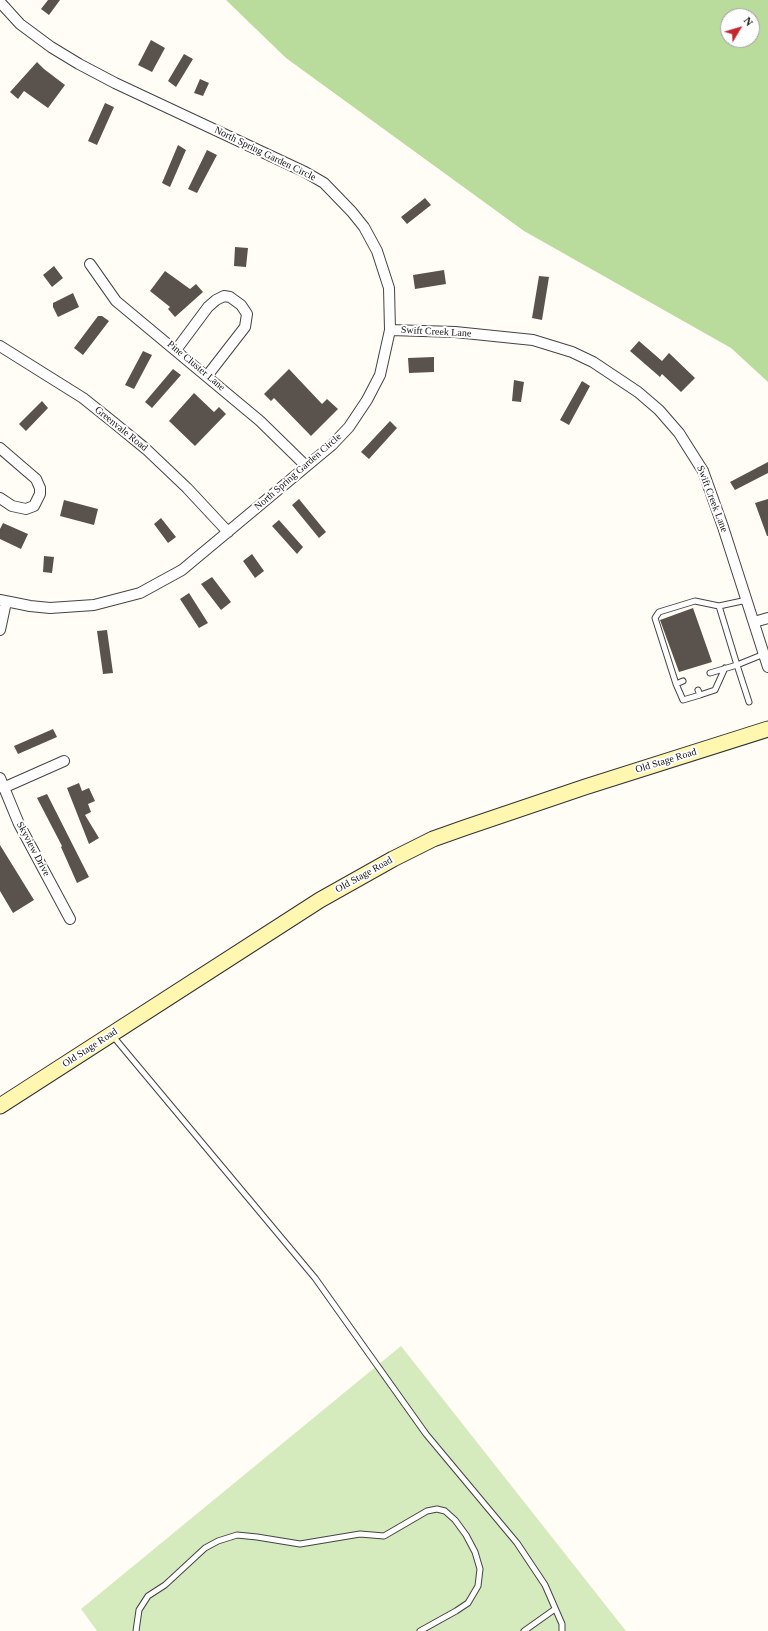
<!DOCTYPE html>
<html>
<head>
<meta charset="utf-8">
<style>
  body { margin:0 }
  #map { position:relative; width:768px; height:1631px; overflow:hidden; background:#fffdf5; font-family:"Times New Roman",serif }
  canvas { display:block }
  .north { position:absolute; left:720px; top:8px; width:40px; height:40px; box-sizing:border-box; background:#fff; border:1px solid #a0a0a0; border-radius:50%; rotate:52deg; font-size:11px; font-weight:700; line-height:16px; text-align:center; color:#111 }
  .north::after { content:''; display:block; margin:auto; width:14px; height:18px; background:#c4262e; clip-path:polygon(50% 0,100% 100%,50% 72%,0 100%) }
</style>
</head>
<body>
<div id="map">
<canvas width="768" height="1631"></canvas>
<div class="north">N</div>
</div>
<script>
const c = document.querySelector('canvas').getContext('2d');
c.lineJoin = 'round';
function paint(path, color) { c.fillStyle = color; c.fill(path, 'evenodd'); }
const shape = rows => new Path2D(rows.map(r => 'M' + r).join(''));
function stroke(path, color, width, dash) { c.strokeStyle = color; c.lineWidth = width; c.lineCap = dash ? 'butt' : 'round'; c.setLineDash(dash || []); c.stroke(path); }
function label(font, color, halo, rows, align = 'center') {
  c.font = font + ' "Times New Roman",serif'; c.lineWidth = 4; c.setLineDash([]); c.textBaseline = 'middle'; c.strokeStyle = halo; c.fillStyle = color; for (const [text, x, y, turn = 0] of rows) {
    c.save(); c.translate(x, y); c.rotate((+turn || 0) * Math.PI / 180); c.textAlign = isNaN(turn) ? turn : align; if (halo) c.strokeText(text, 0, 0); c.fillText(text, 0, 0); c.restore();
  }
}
paint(shape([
  [401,1346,626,1631,97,1631,81,1609]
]), '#d5ebbd');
paint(shape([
  [226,0,768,0,768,382,731,348,524,231,286,58],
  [728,16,752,16,752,40,728,40]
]), '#b9dc9c');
paint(shape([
  [48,0,60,0,49,15,41,9],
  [151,40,165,48,152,72,138,65],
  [184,54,193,59,176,87,168,81],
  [37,62,44,69,65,85,48,108,24,91,18,99,10,92],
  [200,79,209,83,203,96,194,93],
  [105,103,114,107,97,145,88,141],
  [178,145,186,150,170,187,162,183],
  [207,150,217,155,197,193,188,189],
  [425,198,431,205,407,224,401,217],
  [235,247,248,248,246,267,234,266],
  [54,266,63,278,52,287,43,275],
  [444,270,446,284,415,289,413,275],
  [165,271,190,289,196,284,203,292,175,317,168,309,170,307,150,291],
  [539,276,549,277,542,320,532,318],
  [73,293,79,307,58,317,53,307,53,303],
  [98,316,102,316,109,321,83,355,74,348],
  [639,341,662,361,669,353,695,378,681,392,662,374,660,377,630,351],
  [143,351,152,355,134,389,125,385],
  [434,357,434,372,409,373,408,358],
  [173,369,181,375,152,408,145,402],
  [289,369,322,404,327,399,338,409,311,436,274,398,271,401,264,394],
  [514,380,524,382,521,402,512,401],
  [582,381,590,386,569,425,560,420],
  [194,393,214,412,219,407,226,414,195,446,169,421],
  [42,401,48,408,26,431,19,424],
  [390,421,397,428,369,459,361,452],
  [768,462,768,473,735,490,730,482],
  [299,499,326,532,319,538,292,505],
  [768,499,768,536,767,536,755,503],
  [64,500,98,509,94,525,60,516],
  [161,518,176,537,168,543,154,524],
  [279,520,303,547,297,554,272,526],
  [3,523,28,534,21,549,0,539,0,529],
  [252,554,264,571,255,578,243,561],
  [44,556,54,557,52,573,43,572],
  [212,577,231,602,221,610,201,584],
  [189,593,208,623,199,628,180,599],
  [693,608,712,662,679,672,660,620],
  [107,630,113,673,103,674,97,631],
  [53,729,57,737,18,754,14,746],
  [79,783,82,791,89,788,95,801,88,804,91,812,85,815,99,838,89,844,67,788],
  [47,794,89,877,77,883,61,847,62,846,37,798],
  [0,845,34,900,13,913,0,891]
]), '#5a524d');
const service = shape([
  [747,600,719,606,737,665,764,654],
  [710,673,737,665,749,702],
  [676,684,683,681],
  [698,690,700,695,715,690,725,668],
  [700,695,683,700,676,684,655,618,659,612,695,601,719,606],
  [112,1035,315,1278,426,1434,517,1543,545,1585,562,1624,562,1631],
  [136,1631,139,1610,148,1596,165,1585,205,1548,218,1541,237,1535,257,1537,300,1544,360,1534,384,1536,427,1511,437,1509,445,1511,455,1520,466,1535,475,1552,480,1569,478,1586,468,1603,456,1611,420,1631],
  [524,1631,555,1609]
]);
const minor = shape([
  [0,2,20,24,51,47,79,64,115,83,305,172,324,183,352,212,364,227,377,251,389,288,390,330,380,375,367,400,349,427,332,445,182,570,140,593,94,605,50,608,30,606,0,600],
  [90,264,116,301,260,421,306,466],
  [390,330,455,332,533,340,572,352,593,362,638,392,659,410,679,433,703,471,723,527,768,667],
  [0,346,83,398,113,422,146,449,187,488,228,532],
  [176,350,208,307,216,300,224,296,230,297,241,305,247,314,245,327,207,376],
  [0,448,36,479,40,488,40,494,34,506,26,509,12,506,0,498],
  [754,622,768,618],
  [0,630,6,602],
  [0,778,19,824,70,919],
  [3,788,64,761]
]);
const secondary = shape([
  [0,1106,320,900,393,859,433,839,464,828,585,787,768,729]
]);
stroke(service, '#444', 7);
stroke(minor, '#444', 12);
stroke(secondary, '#333', 17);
stroke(service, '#fff', 5);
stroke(minor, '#fff', 10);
stroke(secondary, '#fff6b0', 15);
label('10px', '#111', '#fff', [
  ["North Spring Garden Circle",265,154,26],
  ["Swift Creek Lane",436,332,3],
  ["Pine Cluster Lane",196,366,40],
  ["Greenvale Road",121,429,39],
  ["North Spring Garden Circle",298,472,-41],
  ["Swift Creek Lane",712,499,69],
  ["Old Stage Road",666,761,-17],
  ["Skyview Drive",33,849,62],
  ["Old Stage Road",364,875,-29],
  ["Old Stage Road",90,1048,-33]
]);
</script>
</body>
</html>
